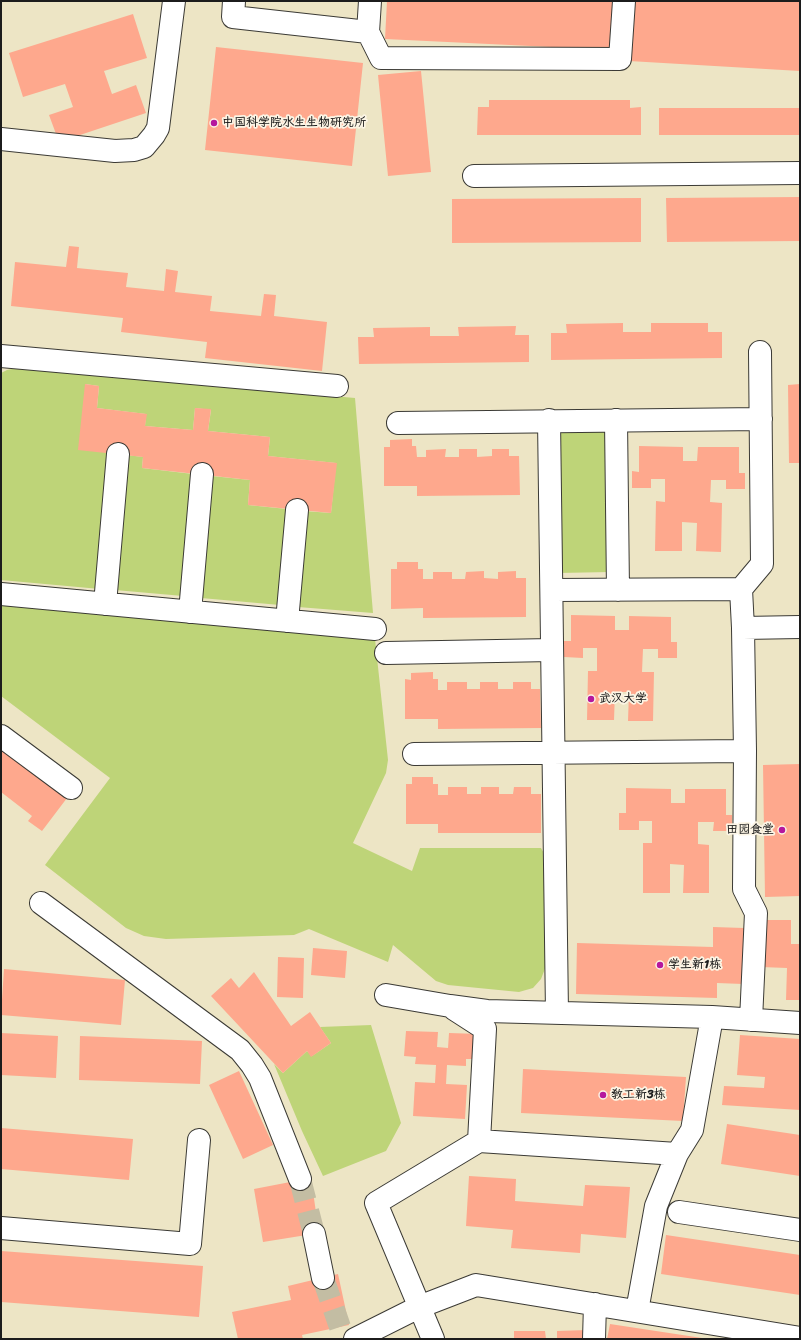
<!DOCTYPE html>
<html>
<head>
<meta charset="utf-8">
<style>
  body { margin:0 }
  #map { position:relative; width:801px; height:1340px; overflow:hidden; background:#ede5c5; font-family:Sriracha,sans-serif }
  canvas { display:block }
  .frame { position:absolute; inset:0; border:2px solid #1c1c1c; pointer-events:none }
</style>
</head>
<body>
<div id="map">
<canvas width="801" height="1340"></canvas>
<div class="frame"></div>
</div>
<script>
const c = document.querySelector('canvas').getContext('2d');
c.lineJoin = 'round';
function paint(path, color) { c.fillStyle = color; c.fill(path, 'evenodd'); }
const shape = rows => new Path2D(rows.map(r => 'M' + r).join(''));
function stroke(path, color, width, dash) { c.strokeStyle = color; c.lineWidth = width; c.lineCap = dash ? 'butt' : 'round'; c.setLineDash(dash || []); c.stroke(path); }
function label(font, color, halo, rows, align = 'center') {
  c.font = font + ' Sriracha,"LXGW WenKai TC",sans-serif'; c.lineWidth = 3.5; c.setLineDash([]); c.textBaseline = 'middle'; c.strokeStyle = halo; c.fillStyle = color; for (const [text, x, y, turn = 0] of rows) {
    c.save(); c.translate(x, y); c.rotate((+turn || 0) * Math.PI / 180); c.textAlign = isNaN(turn) ? turn : align; if (halo) c.strokeText(text, 0, 0); c.fillText(text, 0, 0); c.restore();
  }
}
paint(shape([
  [16,368,355,398,373,613,298,607,304,511,331,513,336,463,268,456,270,437,208,431,211,410,195,408,193,430,145,426,146,414,97,408,99,386,85,384,112,453,100,589,1,580,1,373,7,370],
  [556,429,609,429,610,572,558,573],
  [127,455,143,457,142,468,193,474,183,596,115,590],
  [212,476,250,480,248,505,287,509,280,605,201,598],
  [1,605,375,639,388,760,386,773,353,843,412,871,420,848,541,848,547,859,546,966,541,979,533,988,519,992,448,985,436,981,393,945,388,962,309,929,294,935,166,939,144,936,126,928,45,865,110,778,1,696],
  [371,1025,401,1123,386,1151,323,1176,302,1131,274,1064,283,1073,307,1051,312,1056,331,1043,320,1027]
]), '#bed478');
paint(shape([
  [387,1,616,1,614,50,385,39],
  [633,1,800,1,800,71,629,61],
  [133,14,147,58,104,71,112,94,136,85,146,113,59,142,49,115,73,107,65,84,23,97,9,53],
  [216,47,363,63,352,166,205,150],
  [421,71,431,172,388,176,378,75],
  [489,100,630,100,630,108,641,107,641,135,477,135,478,107,489,107],
  [659,108,800,108,800,135,659,135],
  [800,197,800,241,667,242,666,198],
  [641,198,641,242,452,243,452,199],
  [69,246,79,247,77,268,128,273,126,287,164,291,166,269,178,271,175,292,212,296,210,311,261,316,264,294,276,295,274,316,327,322,322,371,205,358,207,342,121,332,123,318,11,306,15,262,66,267],
  [623,323,623,332,651,332,651,323,708,323,708,332,722,332,722,358,551,360,551,333,567,333,566,324],
  [516,326,515,335,529,335,529,362,359,364,358,337,374,337,373,328,430,327,430,336,459,336,458,327],
  [85,384,99,386,97,408,147,414,145,426,193,430,195,408,211,409,208,431,270,437,268,456,337,463,331,513,248,505,250,480,142,468,143,457,78,450],
  [800,384,800,463,789,463,788,385],
  [412,439,412,446,416,446,417,457,426,457,426,450,446,449,445,457,459,457,459,449,477,449,477,457,492,456,492,449,509,449,509,456,519,456,520,495,417,496,417,486,384,486,384,447,390,447,390,440],
  [639,446,683,447,683,461,697,461,698,447,739,447,739,473,745,473,745,489,726,489,726,480,711,480,710,502,722,503,721,552,696,551,697,523,682,522,682,551,655,551,656,501,665,502,665,479,651,479,651,488,632,488,632,471,639,472],
  [397,562,418,562,418,569,423,569,423,579,433,579,433,572,452,572,452,579,465,579,466,572,484,571,484,578,498,579,498,572,516,571,516,578,526,578,526,617,423,618,423,608,391,609,391,569,397,569],
  [571,615,615,616,615,630,629,630,629,616,671,617,671,642,677,642,677,658,658,658,658,649,643,649,642,672,654,672,653,721,628,721,629,692,615,692,614,720,587,720,588,671,597,671,597,648,583,648,583,658,564,657,564,641,571,641],
  [433,672,433,679,438,679,438,690,447,690,447,682,467,682,467,689,480,689,480,682,498,682,498,689,513,689,513,682,531,682,531,689,540,689,541,728,438,729,438,719,405,719,405,679,411,680,411,673],
  [1,747,67,798,42,831,28,821,32,816,1,792],
  [800,764,800,896,765,897,763,765],
  [412,777,433,777,433,784,438,784,438,795,448,795,448,787,467,787,467,794,481,794,481,787,499,787,499,794,513,794,514,787,531,787,531,794,541,794,541,833,438,833,438,824,406,824,406,784,412,784],
  [626,788,671,789,671,803,685,803,685,789,726,789,726,815,732,815,732,831,713,831,714,822,698,822,698,844,709,845,709,893,683,893,684,865,670,864,670,893,643,893,643,843,652,843,652,821,639,821,639,830,619,830,619,813,626,813],
  [762,920,791,920,791,944,800,944,800,1000,786,1000,787,968,761,967],
  [713,927,744,928,743,984,717,983,717,998,576,994,577,943,713,947],
  [313,948,347,951,345,978,311,975],
  [278,957,304,958,303,998,277,997],
  [4,969,125,980,121,1025,1,1015],
  [254,972,291,1026,310,1012,331,1043,311,1057,307,1051,283,1073,211,996,231,978,239,988],
  [406,1031,438,1032,437,1047,448,1048,449,1033,479,1034,478,1059,466,1059,466,1066,447,1065,446,1084,467,1085,465,1119,413,1116,415,1082,435,1083,436,1065,415,1064,416,1057,404,1056],
  [1,1033,58,1036,56,1078,1,1075],
  [740,1035,800,1039,800,1110,722,1105,724,1086,764,1088,765,1077,737,1075],
  [80,1036,202,1041,200,1084,79,1080],
  [523,1069,686,1077,683,1121,521,1113],
  [239,1071,273,1145,243,1159,209,1085],
  [727,1124,800,1135,800,1176,721,1164],
  [1,1128,133,1139,129,1180,1,1169],
  [469,1176,516,1179,515,1201,583,1206,585,1185,630,1187,626,1238,581,1234,580,1253,511,1248,513,1230,466,1226],
  [311,1178,319,1233,263,1242,254,1189],
  [666,1235,800,1255,800,1295,661,1274],
  [1,1251,203,1266,199,1317,1,1302],
  [338,1274,349,1325,302,1335,303,1339,238,1339,232,1312,291,1300,288,1286],
  [610,1324,702,1338,702,1339,607,1339],
  [587,1330,587,1339,557,1339,557,1331],
  [514,1331,545,1331,546,1339,514,1339]
]), '#fea88d');
stroke(shape([
  [300,1179,314,1234],
  [323,1278,340,1327]
]), '#c3bda3', 22, [22, 11]);
const minor = shape([
  [234,1,233,17,368,32],
  [370,1,368,32,381,58,620,59,624,1],
  [1,139,115,151,134,150,144,147,154,135,158,128,174,1],
  [474,176,800,173],
  [760,352,762,564,741,589,743,628,800,627],
  [1,356,337,386],
  [549,420,557,1013],
  [616,420,618,590],
  [398,423,761,419],
  [552,590,741,589],
  [1,594,375,629],
  [105,604,118,454],
  [190,612,202,474],
  [287,621,297,510],
  [743,628,745,751,744,889,756,913,751,1020],
  [386,653,552,650],
  [1,736,71,788],
  [414,754,745,751],
  [41,903,240,1050,252,1065,260,1078,300,1179],
  [386,995,450,1006,487,1011,712,1017,800,1023],
  [454,1009,485,1029,479,1141,677,1154],
  [679,1212,800,1230],
  [1,1228,190,1244,199,1140],
  [314,1234,323,1278],
  [637,1311,656,1206,677,1154,692,1130,712,1017],
  [355,1339,419,1307,476,1285,800,1338],
  [433,1339,376,1203,479,1141],
  [594,1339,595,1304]
]);
stroke(minor, '#3b3a35', 24);
stroke(minor, '#fff', 22);
for (const [x, y, r, color] of [
  [214,123,4,"#b5179e"],
  [591,699,4,"#b5179e"],
  [782,830,4,"#b5179e"],
  [660,965,4,"#b5179e"],
  [603,1095,4,"#b5179e"]
]) { const dot = new Path2D(); dot.arc(x, y, r, 0, 2 * Math.PI); c.fillStyle = color; c.fill(dot); stroke(dot, '#fcf5e5', 1.5); }
label('bold 12px', '#1c1c1c', '#fcf5e5', [
  ["中国科学院水生生物研究所",222,123],
  ["武汉大学",599,699],
  ["田园食堂",774,830,"right"],
  ["学生新1栋",668,965],
  ["教工新3栋",611,1095]
], 'left');
</script>
</body>
</html>
